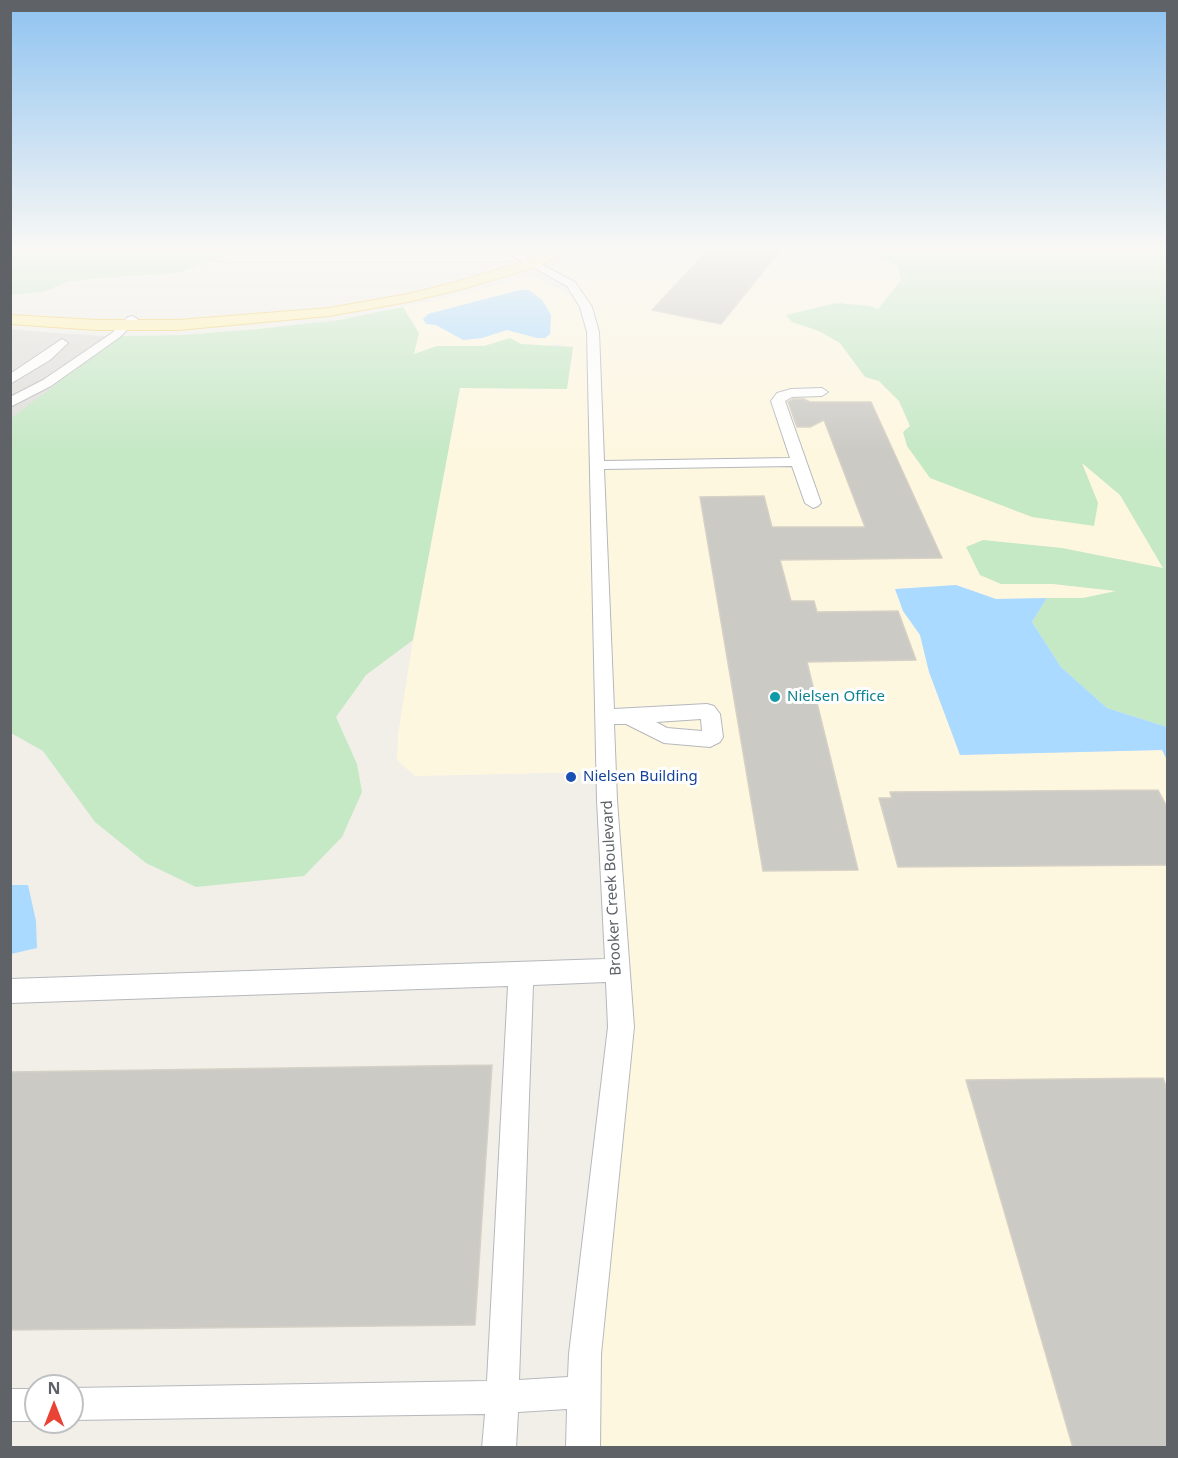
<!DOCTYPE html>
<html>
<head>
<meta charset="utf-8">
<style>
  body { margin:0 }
  #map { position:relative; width:1178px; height:1458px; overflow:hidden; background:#f1efe8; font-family:"Noto Sans",sans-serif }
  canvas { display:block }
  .frame { position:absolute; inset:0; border:12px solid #5f6368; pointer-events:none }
  .north { position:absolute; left:24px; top:1374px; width:60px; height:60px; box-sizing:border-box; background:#fff; border:2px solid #bfc1c3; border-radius:50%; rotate:0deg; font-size:16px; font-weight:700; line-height:24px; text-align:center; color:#5f6368 }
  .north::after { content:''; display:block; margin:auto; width:21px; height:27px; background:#ea4335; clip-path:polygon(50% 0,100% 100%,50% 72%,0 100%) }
</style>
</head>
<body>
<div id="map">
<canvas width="1178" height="1458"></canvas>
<div class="frame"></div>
<div class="north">N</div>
</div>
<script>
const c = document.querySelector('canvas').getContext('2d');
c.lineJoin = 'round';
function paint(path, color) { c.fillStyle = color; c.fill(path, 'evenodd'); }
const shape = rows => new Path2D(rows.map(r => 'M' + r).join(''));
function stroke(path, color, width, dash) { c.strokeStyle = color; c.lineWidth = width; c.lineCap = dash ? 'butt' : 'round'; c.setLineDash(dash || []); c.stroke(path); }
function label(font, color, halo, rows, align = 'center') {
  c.font = font + ' "Noto Sans",sans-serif'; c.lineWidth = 6; c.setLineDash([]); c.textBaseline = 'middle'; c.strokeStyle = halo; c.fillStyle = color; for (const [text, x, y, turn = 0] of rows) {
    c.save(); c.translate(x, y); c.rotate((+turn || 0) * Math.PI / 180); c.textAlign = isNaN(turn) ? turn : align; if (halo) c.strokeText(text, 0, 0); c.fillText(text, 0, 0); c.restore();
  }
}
paint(shape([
  [595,248,855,248,882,258,898,267,901,280,877,309,870,306,836,303,786,315,792,322,819,331,840,343,865,377,879,381,899,401,910,426,1098,503,1081,462,1120,495,1164,569,1120,559,1001,584,1053,584,1119,591,1083,598,996,599,956,585,903,611,920,635,929,672,960,755,1162,750,1167,760,1167,1447,598,1447,616,800,598,332,576,284,547,268],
  [530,274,572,297,581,308,587,332,596,772,415,776,397,760,398,735,413,640,460,388,567,389,573,347,557,344,543,347,521,344,510,339,484,346,437,346,413,355,419,333,403,307,481,290],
  [520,290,529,290,537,338,507,330,482,338,463,340,436,325,429,314]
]), '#fef7e0');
paint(shape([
  [11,329,53,333,109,336,43,382,11,399],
  [93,355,24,411,11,419,11,407,50,385]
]), '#e0deda');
paint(shape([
  [10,248,248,248,178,273,89,279,67,282,43,292,11,295],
  [855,248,1167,248,1167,727,1107,708,1061,667,1032,622,1047,598,1083,598,1116,591,1053,584,1001,584,980,575,966,547,983,540,1062,548,1163,568,1120,495,1082,463,1098,503,1094,526,1032,517,930,478,907,446,903,432,910,426,899,401,879,381,865,377,840,343,819,331,792,322,786,315,836,303,870,306,878,309,901,280,898,267,882,258],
  [403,307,419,333,414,354,437,346,484,346,510,338,521,344,573,347,567,389,460,388,413,640,366,675,336,717,357,764,362,792,342,837,304,876,196,887,146,863,95,822,43,751,11,733,10,419,120,336,184,335,258,329,339,320]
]), '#c5e8c5');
paint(shape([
  [520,290,529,290,542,300,551,315,550,334,545,338,537,338,507,330,482,338,463,340,436,325,426,324,423,319,428,314],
  [956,585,996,599,1047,598,1032,622,1061,667,1107,708,1167,727,1167,760,1162,750,960,755,929,672,920,635,903,611,895,589],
  [11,885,28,885,36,921,37,948,11,954]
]), '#aadaff');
const building = shape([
  [710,248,782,248,721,324,652,310,710,248],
  [793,399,804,399,810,402,871,402,942,558,780,560,791,601,814,601,817,612,898,611,916,660,807,662,858,870,763,871,700,497,764,496,772,527,865,527,824,420,810,427,797,427,788,402,793,399],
  [1158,790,1167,807,1167,865,898,867,879,798,892,798,890,792,1158,790],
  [492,1065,475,1325,10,1330,10,1072,492,1065],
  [1163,1078,1167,1089,1167,1448,1073,1448,966,1080,1163,1078]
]);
paint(building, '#cccac5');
stroke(building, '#d6d1c6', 1.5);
const minor = shape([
  [498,248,510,248,575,282,592,307,599,332,604,461,790,458,771,401,777,393,791,389,822,388,828,392,822,396,792,397,785,401,821,503,818,506,813,508,805,503,792,466,604,469,614,709,707,704,714,706,720,714,723,737,720,742,710,747,664,743,626,724,614,724,617,800,634,1027,601,1354,600,1448,566,1448,567,1409,518,1412,516,1448,482,1448,485,1414,72,1420,72,1388,487,1381,508,986,10,1003,10,979,605,959,597,800,587,332,580,307,567,286,498,248],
  [701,719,702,731,667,728,656,722,701,719],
  [606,982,608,1027,569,1354,568,1377,519,1380,533,985,606,982],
  [132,316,138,319,120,337,51,386,10,407,10,397,43,380,112,333,128,317,132,316],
  [62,339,68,343,50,360,10,384,10,374,62,339],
  [10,1389,36,1389,36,1421,10,1421,10,1389]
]);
const major = shape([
  [559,248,577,248,536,267,466,288,408,302,329,316,178,330,97,330,10,324,10,315,97,320,178,320,329,308,408,294,456,282,526,261,559,248]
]);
stroke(minor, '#b5b8bc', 2);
stroke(major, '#f2c960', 2);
paint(minor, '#fff');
paint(major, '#fff2af');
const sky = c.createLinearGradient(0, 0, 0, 452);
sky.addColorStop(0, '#8fc3f1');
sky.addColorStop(0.55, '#f9f8f5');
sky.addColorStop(1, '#f9f8f500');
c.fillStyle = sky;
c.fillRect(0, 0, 1178, 452);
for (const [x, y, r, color] of [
  [775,697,6,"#0f9aa8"],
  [571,777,6,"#1a4fb4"]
]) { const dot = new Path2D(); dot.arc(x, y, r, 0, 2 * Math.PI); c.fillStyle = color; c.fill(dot); stroke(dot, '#fff', 2); }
label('15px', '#0d838f', '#fff', [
  ["Nielsen Office",787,697]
], 'left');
label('15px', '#164399', '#fff', [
  ["Nielsen Building",583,777]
], 'left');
label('15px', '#5f6368', '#fff', [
  ["Brooker Creek Boulevard",612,888,-93]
]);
</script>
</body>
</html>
